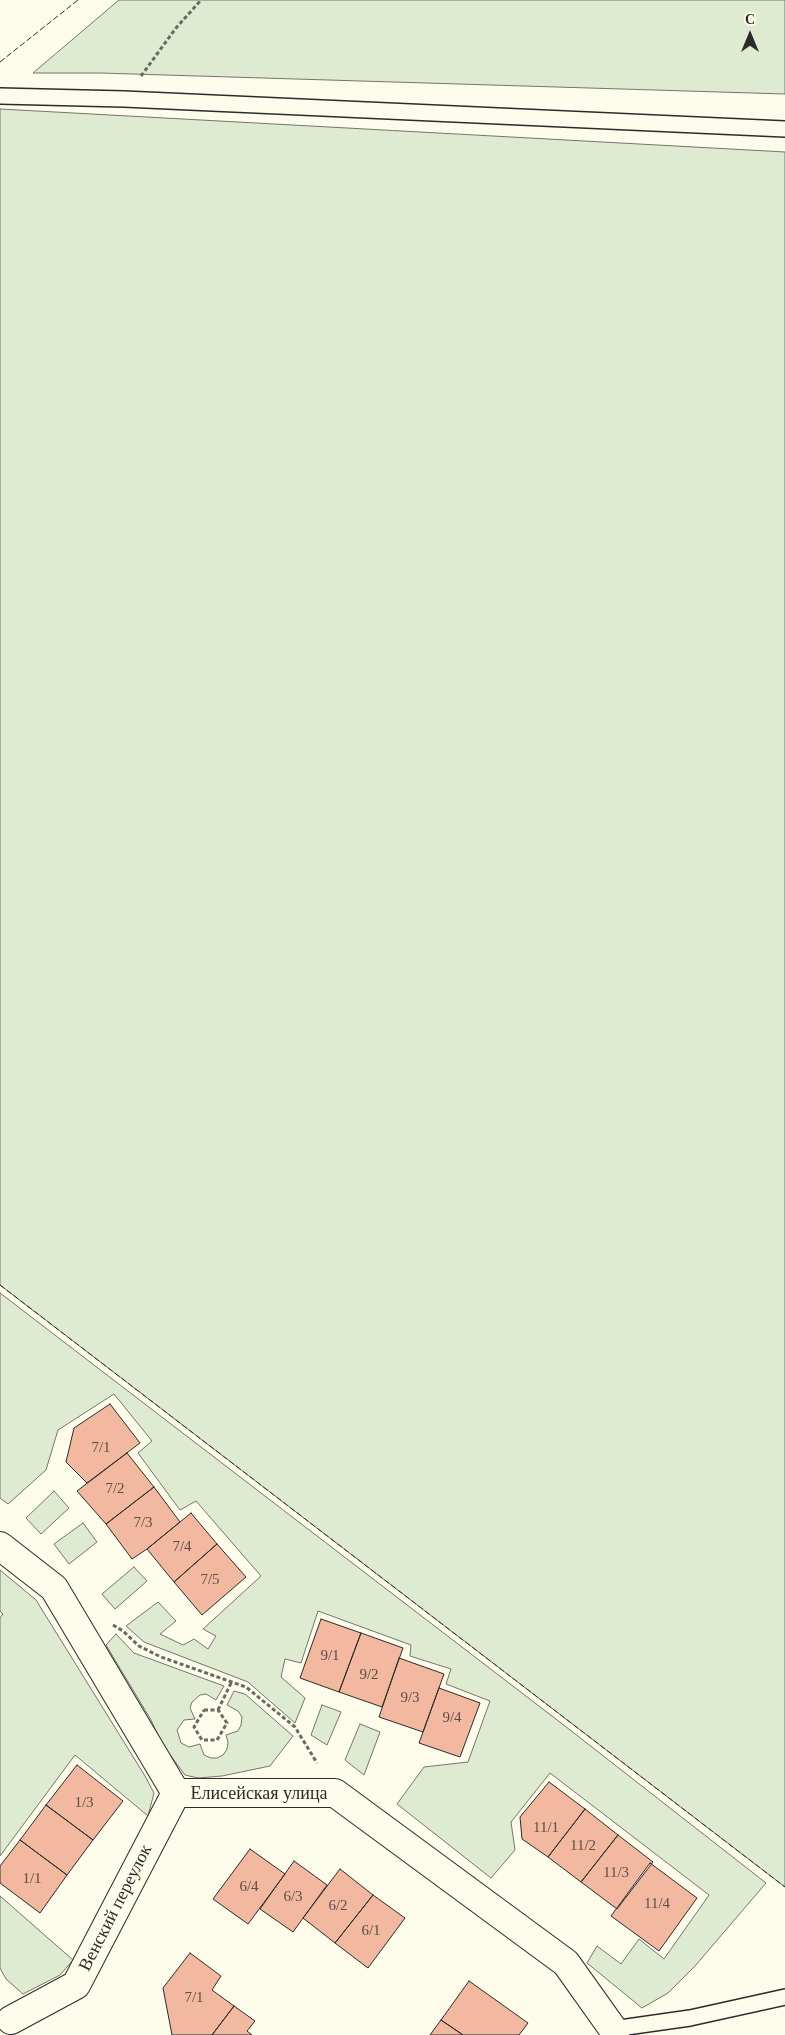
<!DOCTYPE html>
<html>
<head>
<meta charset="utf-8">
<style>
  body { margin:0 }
  #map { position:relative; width:785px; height:2035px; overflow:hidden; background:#fdfbea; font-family:Georgia,serif }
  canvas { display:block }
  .north { position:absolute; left:725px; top:10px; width:50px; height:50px; -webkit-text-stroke:4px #fdfbea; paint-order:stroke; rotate:0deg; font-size:14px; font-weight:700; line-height:20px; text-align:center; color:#2b2b2b }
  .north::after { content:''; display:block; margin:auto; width:18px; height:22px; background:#2b2b2b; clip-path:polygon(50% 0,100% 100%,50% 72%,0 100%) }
</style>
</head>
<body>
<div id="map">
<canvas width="785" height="2035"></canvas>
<div class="north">С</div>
</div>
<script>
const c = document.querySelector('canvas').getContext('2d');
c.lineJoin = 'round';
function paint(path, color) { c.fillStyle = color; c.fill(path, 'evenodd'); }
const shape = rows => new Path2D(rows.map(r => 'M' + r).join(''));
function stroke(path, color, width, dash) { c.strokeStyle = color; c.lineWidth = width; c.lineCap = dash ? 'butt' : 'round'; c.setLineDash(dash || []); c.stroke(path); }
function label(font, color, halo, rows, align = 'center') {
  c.font = font + ' Georgia,serif'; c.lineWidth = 4; c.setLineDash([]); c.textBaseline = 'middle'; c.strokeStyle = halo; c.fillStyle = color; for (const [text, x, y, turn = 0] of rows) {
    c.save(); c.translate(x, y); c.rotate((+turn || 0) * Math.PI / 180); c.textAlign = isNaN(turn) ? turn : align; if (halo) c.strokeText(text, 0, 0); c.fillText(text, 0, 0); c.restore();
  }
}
const green = shape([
  [119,0,785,0,785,94,100,73,33,73,119,0],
  [0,109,785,152,785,1887,0,1285,0,109],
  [0,1293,565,1726,766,1883,695,1966,668,1993,642,2008,587,1963,597,1946,621,1964,639,1939,664,1959,709,1895,550,1773,511,1822,515,1850,491,1878,397,1804,424,1767,468,1762,490,1701,446,1684,451,1669,410,1656,411,1645,318,1611,301,1663,285,1659,281,1677,305,1698,295,1723,248,1682,144,1642,126,1626,158,1602,176,1621,160,1634,183,1645,194,1639,208,1649,216,1636,203,1629,261,1576,196,1501,180,1510,138,1453,152,1441,114,1394,58,1430,46,1470,8,1504,0,1498,0,1293],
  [54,1491,69,1508,41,1534,26,1518,54,1491],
  [83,1523,97,1542,69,1564,54,1544,83,1523],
  [134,1567,147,1581,115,1609,102,1594,134,1567],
  [0,1570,36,1600,145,1776,154,1793,148,1816,75,1755,0,1856,0,1618,3,1614,0,1611,0,1570],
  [116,1634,134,1653,224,1686,216,1700,206,1694,200,1695,192,1702,190,1708,195,1719,184,1720,177,1730,181,1743,189,1747,200,1744,204,1755,211,1758,217,1758,223,1755,227,1749,228,1742,226,1735,238,1731,241,1725,242,1717,238,1711,227,1705,234,1691,245,1694,293,1736,270,1766,222,1776,198,1778,185,1775,162,1744,151,1720,106,1645,116,1634],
  [322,1705,341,1712,327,1745,311,1735,322,1705],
  [360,1724,380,1732,364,1775,345,1760,360,1724],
  [0,1896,73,1960,60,1975,23,1994,6,1979,0,1968,0,1896]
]);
paint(green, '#deebd1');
stroke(green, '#74746e', 1);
const building = shape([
  [110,1404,140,1443,87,1483,66,1462,74,1428,110,1404],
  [127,1453,154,1487,106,1524,77,1491,127,1453],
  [154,1487,180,1522,147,1549,132,1559,106,1524,154,1487],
  [191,1513,217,1544,174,1582,147,1549,191,1513],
  [217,1544,246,1577,202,1615,174,1582,217,1544],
  [321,1619,361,1633,339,1692,300,1678,321,1619],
  [361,1633,403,1648,382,1707,339,1692,361,1633],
  [399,1658,444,1674,423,1732,379,1717,399,1658],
  [439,1688,480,1703,460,1757,419,1743,439,1688],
  [77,1765,123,1801,93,1840,46,1805,77,1765],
  [549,1782,585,1809,548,1857,522,1839,520,1817,549,1782],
  [46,1805,93,1840,67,1875,20,1840,46,1805],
  [585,1809,618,1835,581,1882,548,1857,585,1809],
  [618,1835,653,1862,617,1909,581,1882,618,1835],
  [20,1840,67,1875,40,1913,0,1883,0,1866,20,1840],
  [250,1849,285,1874,248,1924,213,1899,250,1849],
  [294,1861,327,1885,293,1932,260,1909,294,1861],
  [650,1863,697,1898,659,1951,611,1916,650,1863],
  [340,1869,373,1895,335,1943,303,1918,340,1869],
  [373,1895,405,1918,368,1968,335,1943,373,1895],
  [190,1953,221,1976,212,1990,234,2006,212,2035,172,2035,163,1988,190,1953],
  [469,1981,528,2023,519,2035,463,2035,441,2020,469,1981],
  [234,2006,255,2021,247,2031,252,2035,212,2035,234,2006],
  [441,2020,463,2035,430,2035,441,2020]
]);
paint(building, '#f2b8a0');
stroke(building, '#2b2b2b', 1);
const service = shape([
  [0,96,124,99,785,129],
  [613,2029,690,2018,785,1997]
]);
const minor = shape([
  [0,1546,54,1588,176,1793,335,1793,566,1963,613,2029,615,2035],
  [11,2020,76,1985,176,1793]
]);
stroke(service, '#2b2b2b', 18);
stroke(minor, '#2b2b2b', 30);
stroke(shape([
  [141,76,176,28,201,0],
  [113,1625,123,1631,139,1646,161,1657,246,1687,295,1727,317,1763],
  [204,1710,218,1710,227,1723,217,1740,202,1740,194,1727,204,1710],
  [218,1710,232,1681]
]), '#6a6964', 3, [4, 2.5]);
stroke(service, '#fdfbea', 15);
stroke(minor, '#fdfbea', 28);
stroke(shape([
  [0,62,78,0],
  [0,1285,785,1887]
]), '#2b2b2b', 1, [6, 2.5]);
label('15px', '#5d4e48', null, [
  ["7/1",101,1448],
  ["7/2",115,1489],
  ["7/3",143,1523],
  ["7/4",182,1547],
  ["7/5",210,1580],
  ["9/1",330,1656],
  ["9/2",369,1675],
  ["9/3",410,1698],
  ["9/4",452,1718],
  ["1/3",84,1803],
  ["11/1",546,1828],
  ["11/2",583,1846],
  ["11/3",616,1873],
  ["1/1",32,1879],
  ["6/4",249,1887],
  ["6/3",293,1897],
  ["11/4",657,1904],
  ["6/2",338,1906],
  ["6/1",371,1931],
  ["7/1",194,1998]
]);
label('18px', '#2b2b2b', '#fdfbea', [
  ["Елисейская улица",259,1794],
  ["Венский переулок",116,1908,-63]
]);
</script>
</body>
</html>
